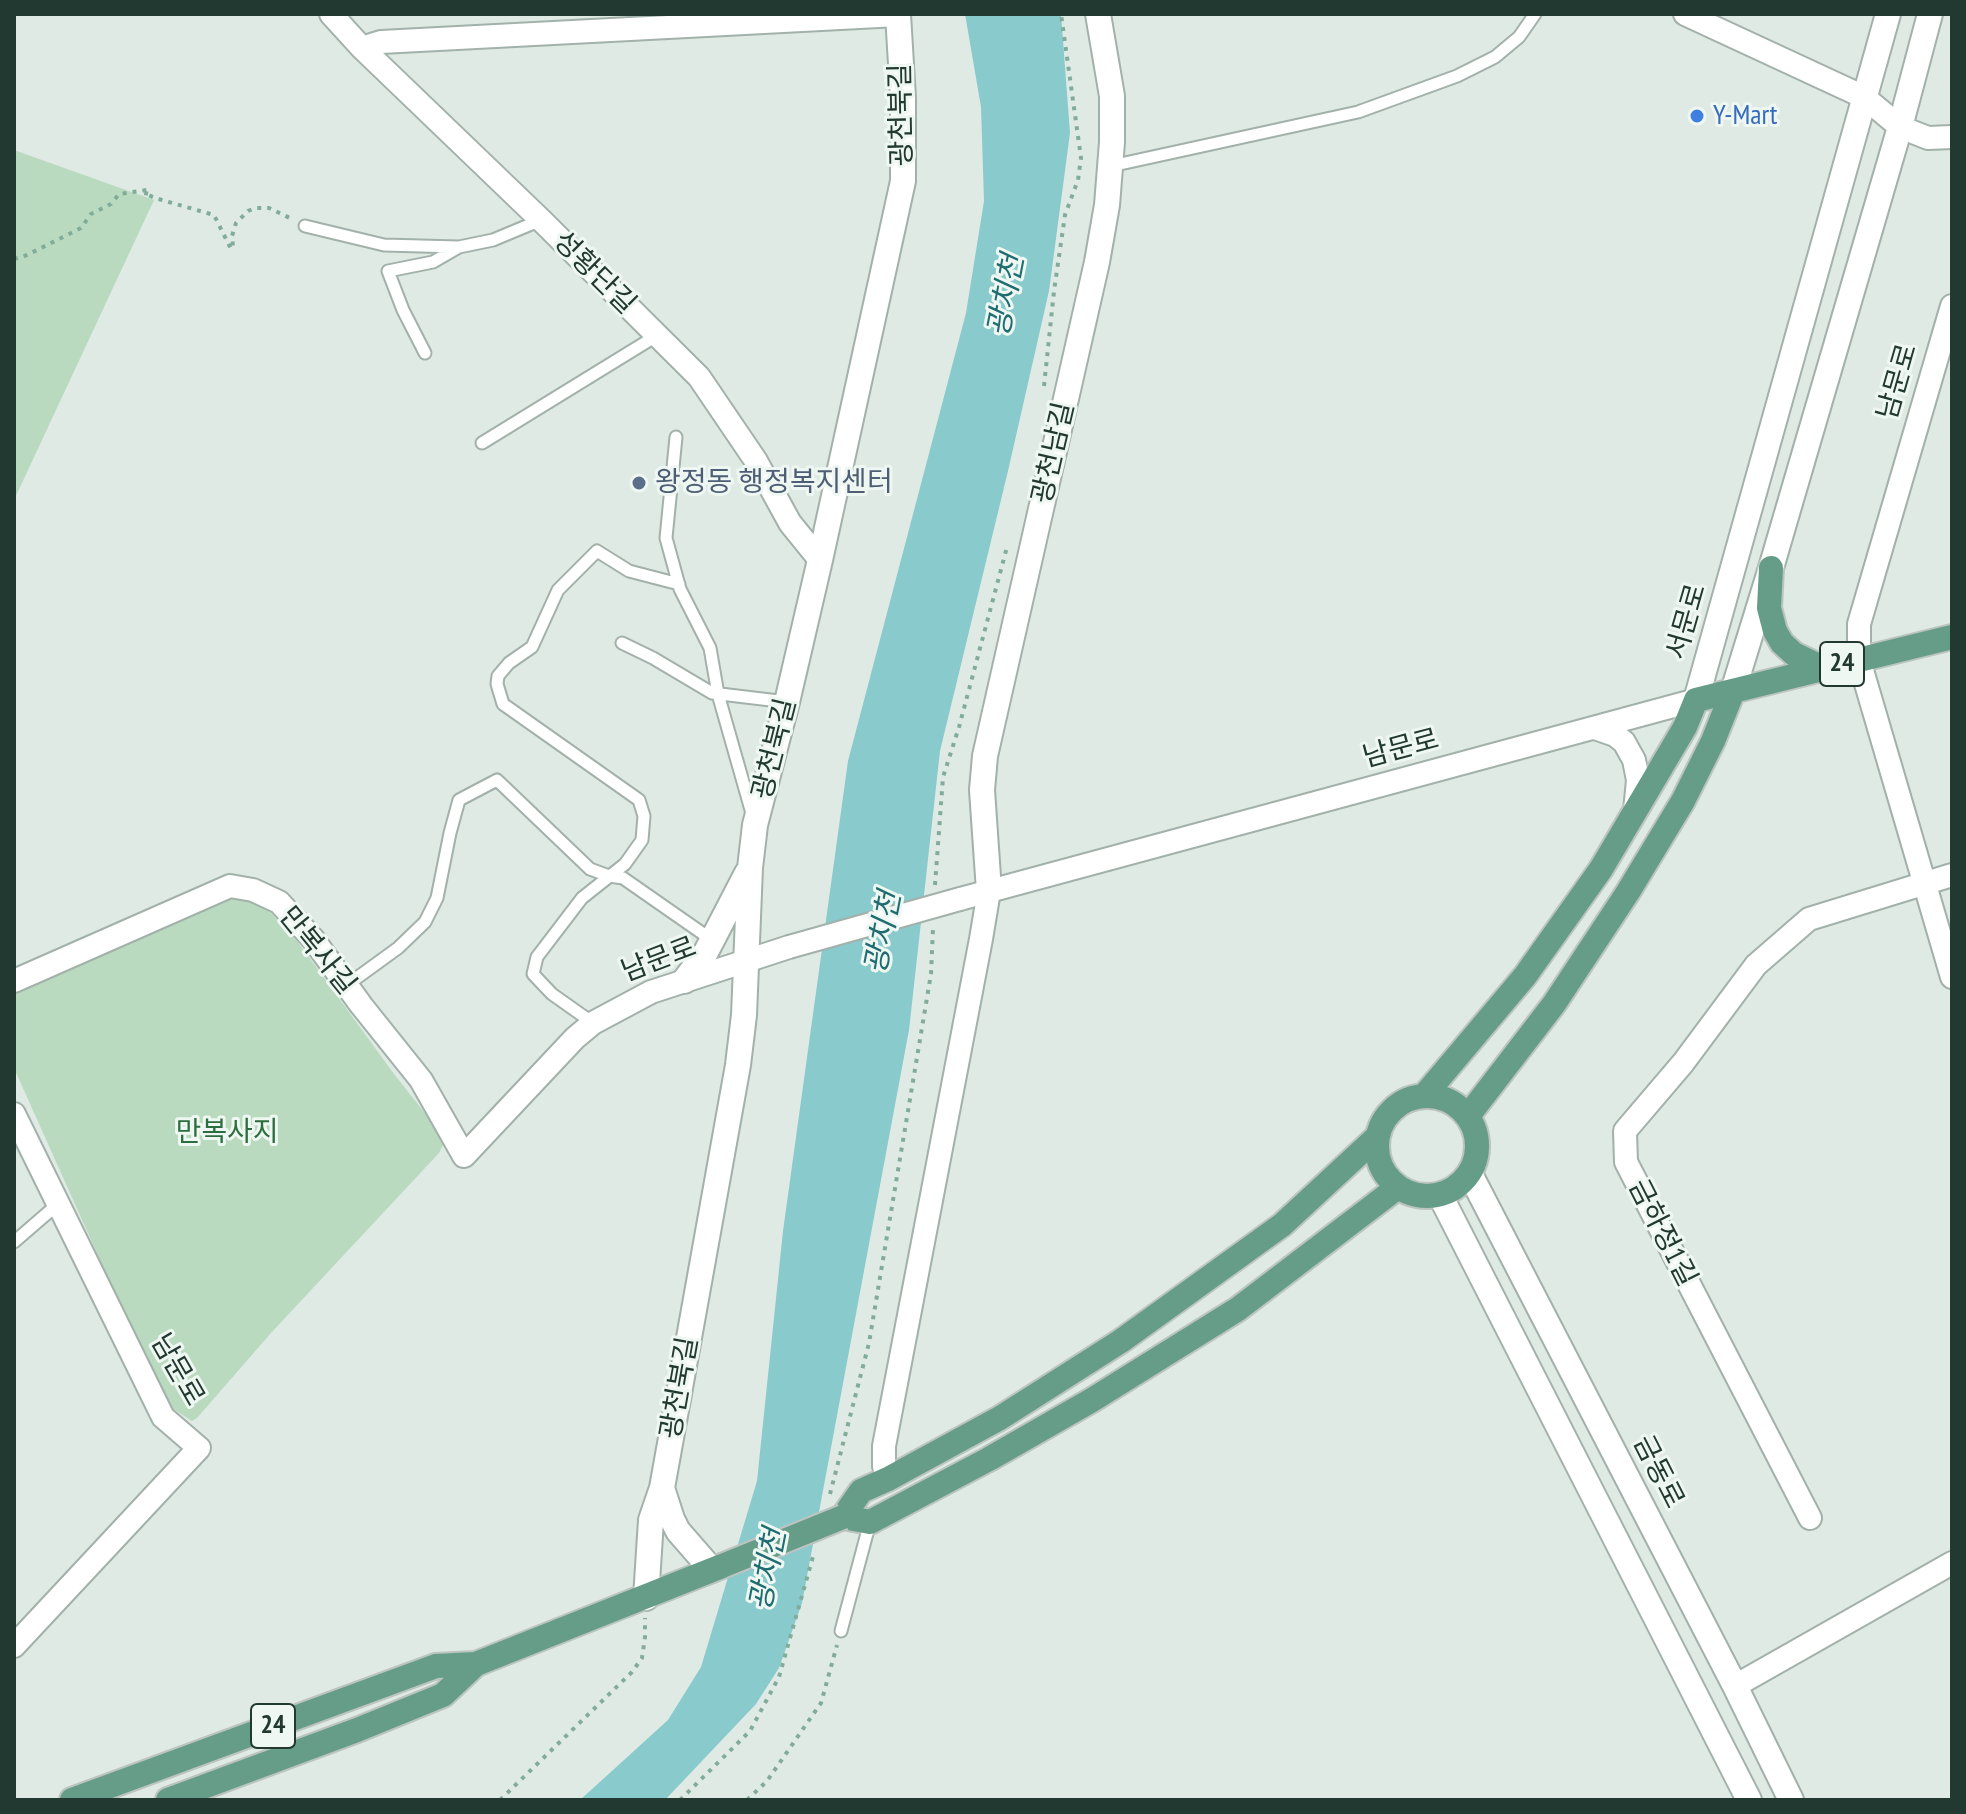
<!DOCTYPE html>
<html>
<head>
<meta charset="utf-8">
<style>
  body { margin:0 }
  #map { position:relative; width:1966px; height:1814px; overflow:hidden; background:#dfeae4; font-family:"PT Sans Narrow",sans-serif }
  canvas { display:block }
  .frame { position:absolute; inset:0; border:16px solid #213930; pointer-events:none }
</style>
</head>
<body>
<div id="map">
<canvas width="1966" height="1814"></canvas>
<div class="frame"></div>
</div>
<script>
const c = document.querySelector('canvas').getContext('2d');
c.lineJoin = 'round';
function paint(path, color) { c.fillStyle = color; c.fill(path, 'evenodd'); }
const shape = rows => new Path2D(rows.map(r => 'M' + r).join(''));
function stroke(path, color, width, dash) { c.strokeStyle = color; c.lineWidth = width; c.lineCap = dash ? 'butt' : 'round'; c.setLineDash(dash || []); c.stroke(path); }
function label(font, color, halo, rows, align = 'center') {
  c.font = font + ' "PT Sans Narrow","Noto Sans KR",sans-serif'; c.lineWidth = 6; c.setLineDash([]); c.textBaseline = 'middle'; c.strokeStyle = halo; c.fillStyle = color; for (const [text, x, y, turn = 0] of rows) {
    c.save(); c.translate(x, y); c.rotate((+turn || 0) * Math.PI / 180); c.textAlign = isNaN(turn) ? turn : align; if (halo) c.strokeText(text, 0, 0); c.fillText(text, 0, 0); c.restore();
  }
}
paint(shape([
  [14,150,154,200,14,500],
  [229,897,251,899,270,912,298,942,394,1074,439,1131,445,1141,439,1153,271,1333,197,1418,192,1421,164,1403,14,1068,14,988]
]), '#b9dabe');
paint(shape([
  [965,14,1061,14,1070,133,1049,291,1008,471,940,751,909,1030,802,1603,779,1668,756,1704,665,1800,580,1800,668,1720,701,1667,757,1481,783,1231,848,761,966,313,984,201,981,107]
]), '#89cacd');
const service = shape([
  [1111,166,1358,112,1457,76,1495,57,1519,37,1535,14],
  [305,226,384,245,458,247],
  [425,353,403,310,388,271,433,262,459,247,493,240,541,220],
  [676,437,666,538,680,589,710,648,718,694,753,817],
  [482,443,656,336],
  [622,643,653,658,712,693,787,702],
  [347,985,398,948,425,922,437,898,450,833,459,800,497,780,590,869,609,876,623,878,712,940],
  [593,1023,552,994,533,974,537,957,582,898,625,864,642,840,644,816,639,800,503,704,497,684,498,676,509,663,532,647,558,590,597,551,629,571,679,584],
  [14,1242,58,1204],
  [841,1631,870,1522]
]);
const minor = shape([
  [331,14,362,48,541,220,699,377,756,461,790,523,820,560],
  [1685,14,1864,97,1900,127,1928,138,1952,137],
  [362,48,381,42,898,15],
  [1952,306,1859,624,1859,660,1952,977],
  [1595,728,1615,735,1624,742,1634,760,1638,780,1635,811],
  [960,899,1696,700],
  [14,981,230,886,253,890,279,902,313,939,361,1005,421,1080,464,1156,575,1038,593,1023,651,992,789,947],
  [14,1114,163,1417,199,1448,14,1646],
  [888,1479,884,1466,884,1446,981,939,989,891],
  [1810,1518,1626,1162,1625,1131,1683,1063,1756,965,1809,919,1952,875],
  [1735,1686,1952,1563]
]);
const tertiary = shape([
  [1733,691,1771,568,1900,127,1930,14],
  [1696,700,1888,14],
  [989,891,982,790,985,756,1097,262,1107,205,1112,142,1112,96,1098,14],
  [684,981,706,952,747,873],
  [1470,1174,1735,1686,1791,1800],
  [1440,1195,1749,1800],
  [662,1488,672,1519,678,1531,712,1570],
  [646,1598,651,1520,662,1488,738,1065,744,1015,750,868,755,825,787,702,820,560,903,181,903,98,898,14]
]);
const primary = shape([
  [1771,568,1769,608,1775,631,1782,643,1794,654,1823,668],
  '1377 1146a50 50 0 1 1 100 0a50 50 0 1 1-100 0Z',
  [1424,1096,1525,976,1601,869,1685,727,1696,700,1952,637],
  [1468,1116,1554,1004,1628,892,1683,801,1713,741,1733,691],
  [1377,1137,1282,1225,1121,1341,1000,1418,888,1479,861,1491,843,1517,870,1522,989,1459,1092,1400,1238,1309,1398,1187],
  [72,1800,436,1666,476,1664,722,1566],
  [168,1800,357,1730,443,1695,476,1664]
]);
stroke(service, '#a2b1aa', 15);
stroke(minor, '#a2b1aa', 26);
stroke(tertiary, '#a2b1aa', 28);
stroke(primary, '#bcc4c1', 28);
stroke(shape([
  [14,259,27,255,81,228,91,214,111,204,119,194,147,190,149,194,144,193,155,198,214,215,231,249,233,247,232,236,236,223,248,211,255,208,269,208,292,219],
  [1044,386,1054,291,1065,215,1078,180,1081,158,1061,14],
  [935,885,943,777,959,727,1007,547],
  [830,1494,869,1343,931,974,933,929],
  [500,1800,632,1672,642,1658,645,1637,645,1618],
  [680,1800,750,1731,779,1677,814,1553],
  [747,1800,767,1781,821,1703,837,1645]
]), '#81ac9a', 4, [4, 6]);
stroke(service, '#fff', 11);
stroke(minor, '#fff', 22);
stroke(tertiary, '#fff', 24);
stroke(primary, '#669d89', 24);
const minorBridge = shape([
  [789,947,960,899]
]);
const primaryBridge = shape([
  [722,1566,843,1517]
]);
stroke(minorBridge, '#a2b1aa', 26, []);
stroke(primaryBridge, '#bcc4c1', 28, []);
stroke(minorBridge, '#fff', 22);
stroke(primaryBridge, '#669d89', 24);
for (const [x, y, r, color] of [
  [1697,116,8,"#3f7fe0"],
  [639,483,8,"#5c6f8a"]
]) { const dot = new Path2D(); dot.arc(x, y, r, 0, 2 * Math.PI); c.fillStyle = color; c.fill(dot); stroke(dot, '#eff7f2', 3); }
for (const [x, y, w] of [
  [1842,664,44],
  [273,1726,44]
]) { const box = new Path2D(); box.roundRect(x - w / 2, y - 22, w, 44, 6); c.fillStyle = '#eff7f2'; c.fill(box); stroke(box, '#213930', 2); }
label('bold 26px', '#213930', null, [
  ["24",1842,664],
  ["24",273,1726]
]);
label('28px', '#213930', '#eff7f2', [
  ["광천북길",902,115,-91],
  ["성황단길",594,273,45],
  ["남문로",1898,382,-74],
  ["광천남길",1054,453,-77],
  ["서문로",1687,622,-74],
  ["광천북길",775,749,-76],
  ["남문로",1401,749,-15],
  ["만복사길",317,951,51],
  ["남문로",659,960,-21],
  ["금하정1길",1662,1233,63],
  ["남문로",177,1370,60],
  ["광천북길",680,1388,-80],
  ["금동로",1658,1472,63]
]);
label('28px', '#366cbe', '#eff7f2', [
  ["Y-Mart",1713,116]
], 'left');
label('28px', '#4e5e75', '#eff7f2', [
  ["왕정동 행정복지센터",655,483]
], 'left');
label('28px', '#2d6e3f', '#eff7f2', [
  ["만복사지",227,1133]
]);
label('italic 30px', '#1f6d71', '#eff7f2', [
  ["광치천",1007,296,-79],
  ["광치천",884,933,-79],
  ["광치천",769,1570,-79]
]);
</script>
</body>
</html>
